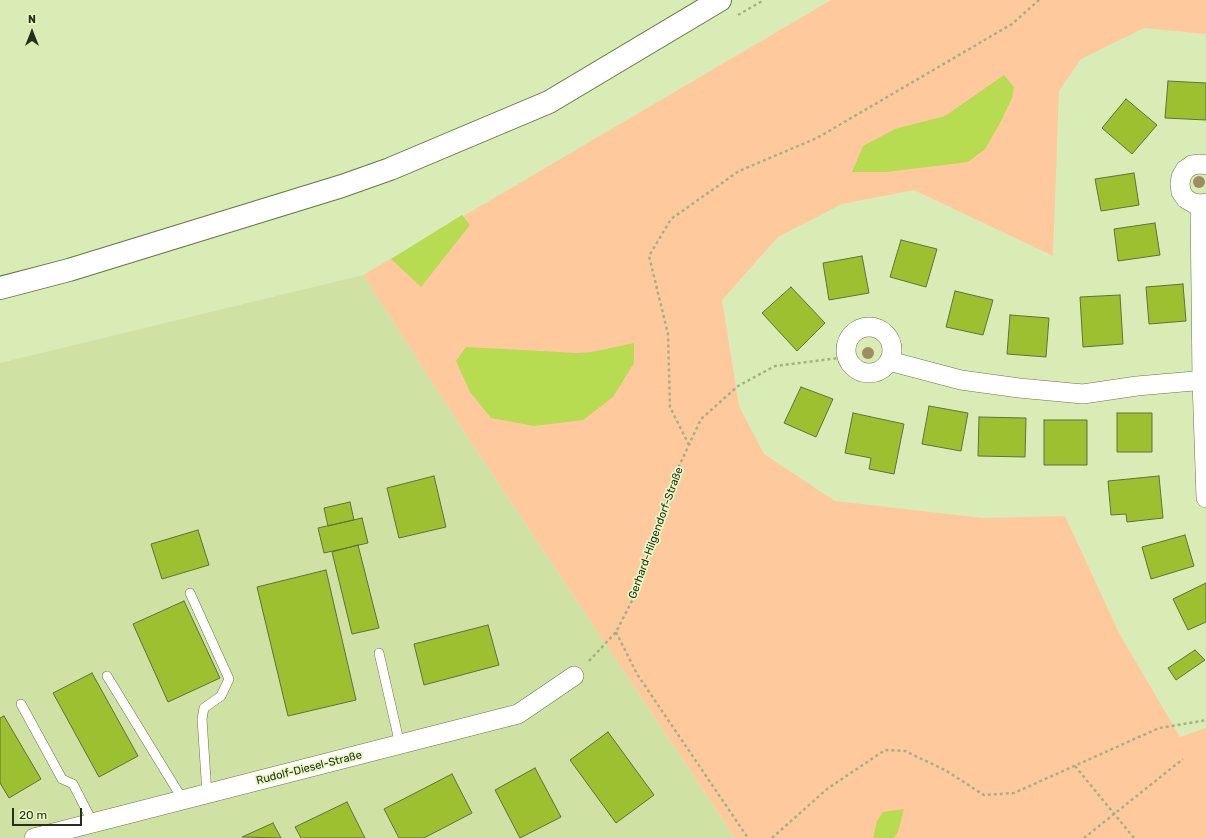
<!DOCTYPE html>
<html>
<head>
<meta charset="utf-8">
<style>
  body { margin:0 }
  #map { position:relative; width:1206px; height:838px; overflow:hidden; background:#daecb5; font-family:Rubik,sans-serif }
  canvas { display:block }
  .north { position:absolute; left:12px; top:12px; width:40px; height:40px; -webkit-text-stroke:3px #e7fac2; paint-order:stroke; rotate:0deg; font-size:11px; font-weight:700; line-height:16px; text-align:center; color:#282f19 }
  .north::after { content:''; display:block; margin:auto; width:14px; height:18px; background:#282f19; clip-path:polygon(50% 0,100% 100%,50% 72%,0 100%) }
  .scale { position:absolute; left:12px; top:808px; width:70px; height:18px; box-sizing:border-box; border:2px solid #282f19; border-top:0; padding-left:5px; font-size:12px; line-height:14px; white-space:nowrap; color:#282f19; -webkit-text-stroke:3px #e7fac2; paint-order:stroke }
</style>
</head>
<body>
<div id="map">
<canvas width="1206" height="838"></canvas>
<div class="north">N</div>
<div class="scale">20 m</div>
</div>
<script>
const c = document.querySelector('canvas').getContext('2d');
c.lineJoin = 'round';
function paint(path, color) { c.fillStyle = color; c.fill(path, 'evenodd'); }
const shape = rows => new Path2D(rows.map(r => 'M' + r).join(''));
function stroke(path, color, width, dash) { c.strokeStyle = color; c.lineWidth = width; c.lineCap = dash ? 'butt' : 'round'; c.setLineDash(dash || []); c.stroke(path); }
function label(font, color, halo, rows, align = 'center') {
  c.font = font + ' Rubik,sans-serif'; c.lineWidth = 3.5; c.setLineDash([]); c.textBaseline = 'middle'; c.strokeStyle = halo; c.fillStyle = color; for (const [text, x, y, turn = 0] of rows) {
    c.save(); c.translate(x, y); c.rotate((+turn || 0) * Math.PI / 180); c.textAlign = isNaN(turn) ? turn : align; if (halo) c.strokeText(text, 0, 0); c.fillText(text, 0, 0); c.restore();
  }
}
paint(shape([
  [363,275,458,422,735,838,0,838,0,363]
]), '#cfe2a4');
paint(shape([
  [831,0,1206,0,1206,34,1144,28,1081,59,1059,91,1053,256,914,190,842,204,778,237,722,300,739,406,764,454,835,501,983,518,1065,516,1119,633,1180,737,1206,728,1206,838,735,838,458,422,363,275]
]), '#feca9d');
paint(shape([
  [1004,75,1014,87,1012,98,1000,123,985,149,968,162,886,172,852,172,863,146,895,129,945,116],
  [462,215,470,225,421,287,391,259],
  [634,343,634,363,613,397,583,420,534,426,491,418,470,392,456,361,466,347,577,353,592,352],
  [904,809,898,832,894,838,873,838,877,821,883,812]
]), '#b7db51');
const building = shape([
  [1168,81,1206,83,1206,120,1165,118,1168,81],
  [1126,99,1157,125,1132,154,1102,128,1126,99],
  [1134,173,1139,205,1101,211,1095,179,1134,173],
  [1155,223,1160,255,1118,261,1114,229,1155,223],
  [901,240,937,249,926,287,890,277,901,240],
  [862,256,869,293,829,300,823,263,862,256],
  [1183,284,1186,321,1149,324,1146,287,1183,284],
  [791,287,825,323,797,351,762,313,791,287],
  [955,291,993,300,983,335,946,327,955,291],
  [1120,295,1123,344,1083,347,1080,297,1120,295],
  [1010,315,1049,318,1046,357,1007,354,1010,315],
  [801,387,833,399,816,437,784,423,801,387],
  [929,406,968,413,961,451,922,444,929,406],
  [853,413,904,424,894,474,869,469,871,458,845,453,853,413],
  [1117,413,1152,413,1152,452,1117,452,1117,413],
  [979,417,1026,418,1025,457,978,456,979,417],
  [1044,420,1087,420,1087,465,1044,465,1044,420],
  [434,476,446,527,399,538,387,488,434,476],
  [1159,476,1163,518,1127,522,1126,514,1111,515,1108,481,1159,476],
  [350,502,354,520,328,526,324,508,350,502],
  [362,518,368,543,324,553,318,528,362,518],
  [198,530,209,565,162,579,151,544,198,530],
  [1185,535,1194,566,1151,579,1142,547,1185,535],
  [358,545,379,628,352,634,332,552,358,545],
  [326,570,356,700,288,716,257,587,326,570],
  [1206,583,1206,622,1188,630,1173,599,1206,583],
  [184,601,220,678,168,702,133,624,184,601],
  [488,625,499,665,424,685,414,644,488,625],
  [1195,650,1205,660,1176,680,1168,668,1195,650],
  [92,673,138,756,99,777,53,693,92,673],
  [4,716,41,779,9,798,0,783,0,718,4,716],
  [608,732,654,795,616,823,570,760,608,732],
  [535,768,561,817,520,838,495,790,535,768],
  [452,774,472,813,424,838,399,838,384,809,452,774],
  [347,802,365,838,301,838,295,827,347,802],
  [273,823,281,838,242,837,273,823]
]);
paint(building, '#9dc030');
stroke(building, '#61703e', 1);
const service = shape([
  [190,593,229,679,221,696,204,708,202,719,207,794],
  [379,653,400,745],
  [107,676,183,800],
  [21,704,62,779,73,784,93,823]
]);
const minor = shape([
  [1206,165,1200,164,1192,165,1185,170,1181,177,1180,184,1181,192,1186,199,1193,203,1200,204,1206,203],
  [1200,204,1202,381,1206,498],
  '846 350a23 23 0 1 1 46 0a23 23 0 1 1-46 0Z',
  [889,361,961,380,1019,388,1083,394,1137,386,1206,380],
  [34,838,518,714,574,676]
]);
const secondary = shape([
  [0,288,69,270,342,186,390,169,549,102,720,0]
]);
stroke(service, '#677644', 10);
stroke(minor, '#677644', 20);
stroke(secondary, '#677644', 24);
stroke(shape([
  [738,15,764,0],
  [689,445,670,407,668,334,649,256,671,219,739,171,817,138,1012,24,1039,0],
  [616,632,637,674,748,838],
  [589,661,616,632,637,591,673,479,701,419,738,386,775,366,847,357],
  [1075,766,1134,838],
  [772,838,827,789,885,750,905,751,945,770,984,795,1014,793,1159,728,1202,721,1206,719],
  [1084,838,1183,759]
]), '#a3b285', 2.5, [3, 3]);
stroke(service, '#fff', 9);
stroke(minor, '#fff', 19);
stroke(secondary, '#fff', 22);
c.fillStyle = '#9d8e5f';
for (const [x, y] of [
  [1199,182],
  [868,353]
]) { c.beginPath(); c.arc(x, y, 6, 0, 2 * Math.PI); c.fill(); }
label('11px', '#282f19', '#e7fac2', [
  ["Gerhard-Hilgendorf-Straße",656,533,-70],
  ["Rudolf-Diesel-Straße",309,768,-14]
]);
</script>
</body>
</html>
